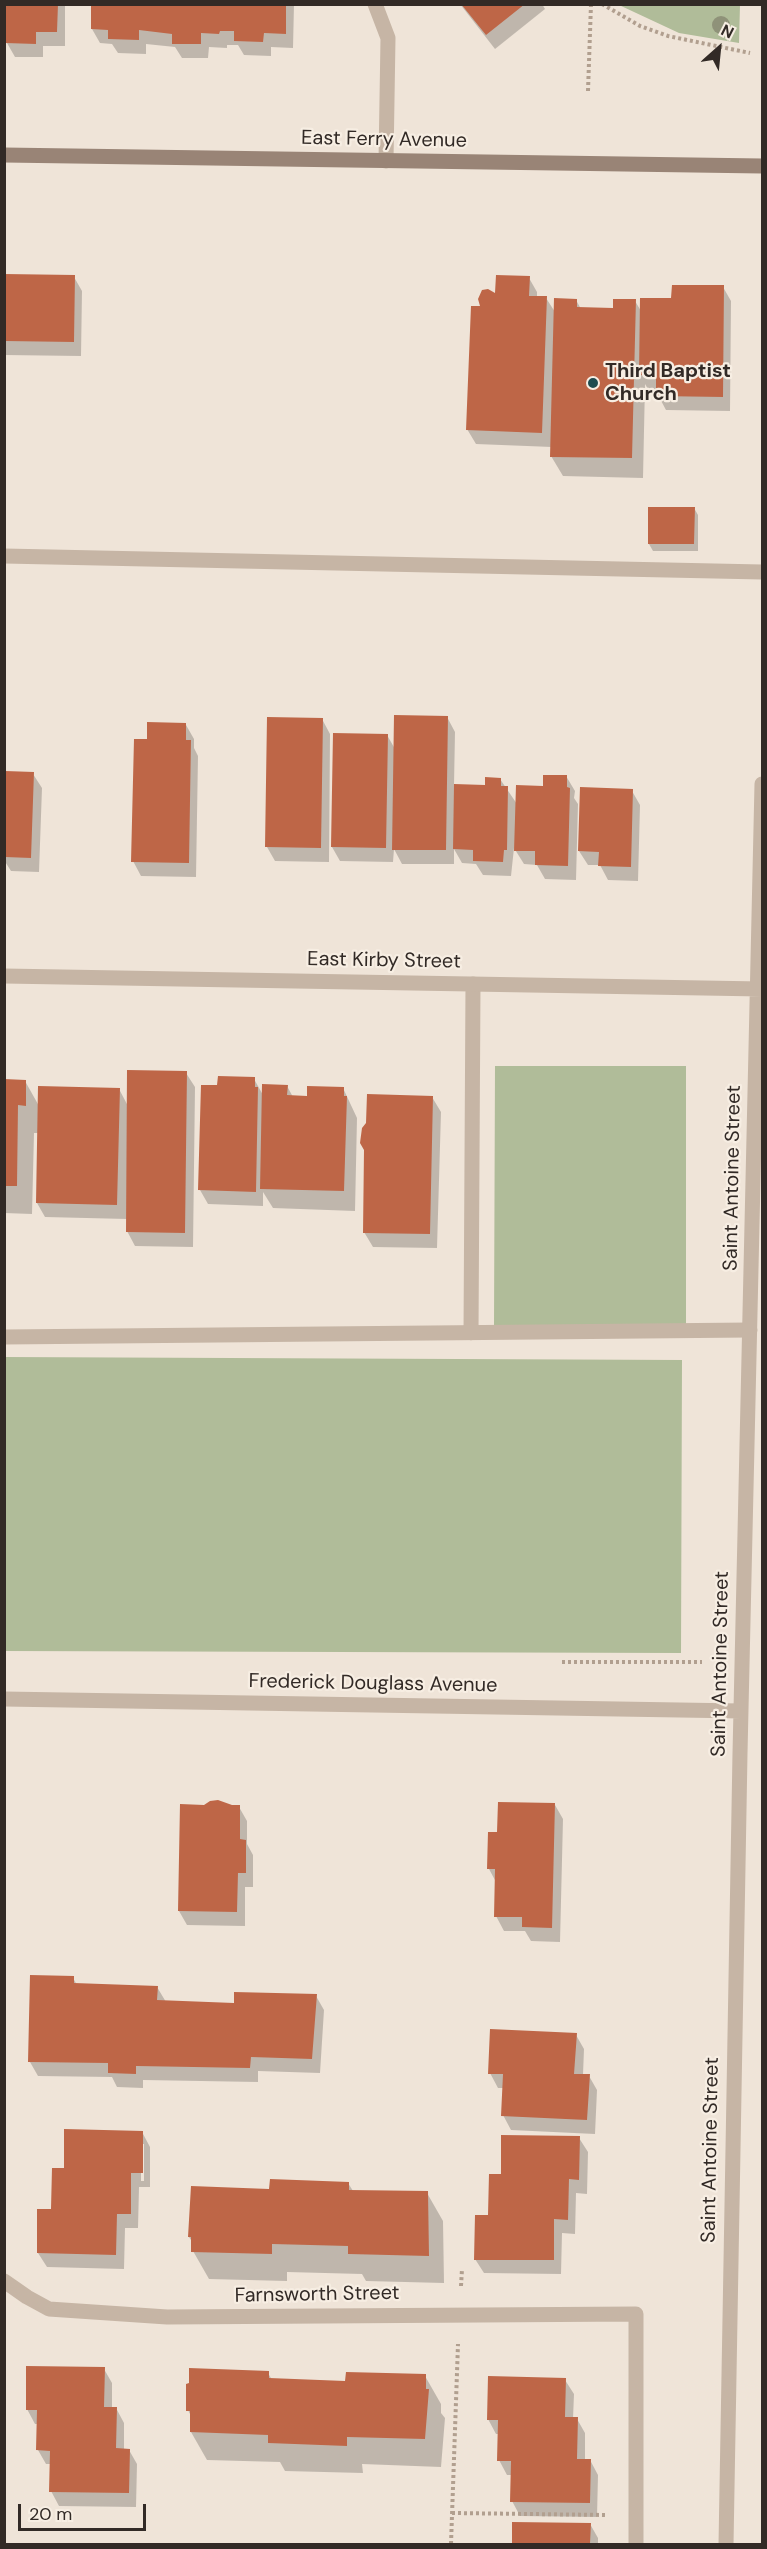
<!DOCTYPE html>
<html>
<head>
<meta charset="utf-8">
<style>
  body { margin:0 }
  #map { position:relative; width:767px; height:2549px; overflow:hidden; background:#efe4d8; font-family:"DM Sans",sans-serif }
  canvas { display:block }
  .frame { position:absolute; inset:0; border:6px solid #322a26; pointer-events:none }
  .north { position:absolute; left:689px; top:18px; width:60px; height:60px; -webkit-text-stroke:4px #f7eee3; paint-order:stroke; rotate:27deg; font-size:16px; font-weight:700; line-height:24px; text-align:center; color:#322a26 }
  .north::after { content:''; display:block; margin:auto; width:21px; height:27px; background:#322a26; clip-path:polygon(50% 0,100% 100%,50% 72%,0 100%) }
  .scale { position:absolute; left:18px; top:2504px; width:128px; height:27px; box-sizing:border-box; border:3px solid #322a26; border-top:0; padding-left:8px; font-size:18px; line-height:21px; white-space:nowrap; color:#322a26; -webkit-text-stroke:4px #f7eee3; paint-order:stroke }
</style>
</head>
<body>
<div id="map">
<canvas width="767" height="2549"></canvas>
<div class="frame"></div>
<div class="north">N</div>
<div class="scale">20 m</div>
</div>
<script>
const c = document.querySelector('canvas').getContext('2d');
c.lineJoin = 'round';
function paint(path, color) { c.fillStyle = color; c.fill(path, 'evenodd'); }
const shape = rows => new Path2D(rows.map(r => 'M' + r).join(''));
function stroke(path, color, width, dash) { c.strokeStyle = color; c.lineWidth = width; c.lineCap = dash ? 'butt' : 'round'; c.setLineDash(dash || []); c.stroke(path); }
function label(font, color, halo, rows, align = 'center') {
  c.font = font + ' "DM Sans",sans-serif'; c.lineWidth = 4.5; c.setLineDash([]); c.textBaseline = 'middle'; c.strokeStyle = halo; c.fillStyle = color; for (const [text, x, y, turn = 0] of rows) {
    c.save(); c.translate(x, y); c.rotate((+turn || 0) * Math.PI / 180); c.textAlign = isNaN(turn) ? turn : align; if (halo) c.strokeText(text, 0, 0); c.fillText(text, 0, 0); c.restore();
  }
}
paint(shape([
  [619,5,740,5,739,43,679,33],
  [495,1066,686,1066,686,1325,494,1325],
  [5,1357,682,1360,681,1653,5,1651]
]), '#b0bc99');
paint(shape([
  [4,4,65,4,65,46,43,46,43,57,15,57,7,43,4,43],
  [93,4,294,4,293,48,271,47,271,56,244,55,238,45,227,45,227,48,209,47,208,58,182,58,175,47,146,44,146,54,118,53,112,44,100,43,92,29],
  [460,4,542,4,545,9,495,49],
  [4,276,74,277,82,291,81,356,4,355],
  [529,278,537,292,537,298,546,298,555,312,576,300,581,309,614,310,635,301,641,311,723,287,731,301,730,411,666,410,658,395,658,390,648,389,645,384,643,478,563,476,551,456,552,447,476,444,467,429,483,308,496,295],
  [646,374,664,377,646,377],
  [694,508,698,515,698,551,653,551,649,544],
  [447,717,455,732,454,785,486,786,500,779,517,804,566,776,575,791,574,798,578,804,576,880,545,879,537,865,524,864,514,848,511,876,483,875,476,864,462,863,454,849,454,864,402,864,394,849,393,862,340,861,332,847,387,735,395,749],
  [322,719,330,734,329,862,275,861,267,847],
  [186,725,194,739,194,748,198,756,196,877,141,876,133,861,148,740],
  [4,773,33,774,42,788,39,872,11,871,4,860],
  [632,791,640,805,638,881,608,880,600,865,588,865,579,851],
  [186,1073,195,1087,193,1247,135,1246,127,1231,127,1219,45,1217,37,1203,39,1133,34,1133,32,1214,4,1213,4,1081,25,1081,39,1106,119,1089,128,1106],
  [254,1079,263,1095,287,1086,293,1097,309,1097,343,1088,357,1118,355,1211,273,1208,263,1192,263,1206,208,1204,200,1190,219,1087],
  [432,1097,441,1112,437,1248,373,1247,364,1232],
  [555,1805,563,1819,560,1942,531,1941,525,1931,504,1931,496,1916,496,1882,489,1869,489,1834,499,1834],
  [205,1806,239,1807,247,1821,247,1844,253,1855,253,1887,245,1887,245,1926,187,1925,179,1911],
  [73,1978,77,1985,157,1987,166,2002,235,2004,316,1996,324,2010,320,2073,258,2071,258,2082,143,2080,143,2088,117,2087,112,2077,38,2076,30,2062],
  [576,2035,584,2049,583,2075,589,2076,597,2090,595,2134,511,2130,503,2115,504,2088,498,2088,490,2073],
  [142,2132,150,2147,150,2187,139,2187,138,2228,125,2228,124,2269,47,2267,38,2253,65,2170],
  [141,2144,144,2144,144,2181,141,2181],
  [579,2138,588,2152,587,2194,576,2193,575,2234,562,2233,561,2274,484,2273,475,2259,502,2175],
  [348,2183,353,2191,427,2193,443,2221,444,2283,366,2281,362,2274,287,2272,287,2281,209,2279,193,2251,193,2243,189,2237,271,2190],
  [104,2369,112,2383,112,2408,116,2408,124,2423,124,2450,129,2450,137,2464,136,2507,59,2506,51,2491,51,2464,46,2464,38,2450,38,2424,35,2424,27,2409],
  [268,2373,272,2380,347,2382,425,2376,441,2404,441,2413,445,2418,441,2467,362,2464,363,2473,285,2471,280,2462,207,2460,191,2432,191,2416,188,2410],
  [565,2380,574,2394,573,2419,577,2419,585,2433,585,2460,590,2460,598,2475,597,2517,520,2516,512,2501,512,2475,507,2475,499,2460,499,2434,496,2434,488,2419],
  [513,2523,590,2524,598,2538,598,2544,513,2544]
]), '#0003');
paint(shape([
  [4,4,58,4,57,32,36,32,36,44,5,43],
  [91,4,286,4,286,34,264,33,263,42,234,41,234,31,220,31,219,34,201,33,201,44,172,44,172,34,139,30,139,40,108,39,108,30,91,29],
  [461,4,525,4,486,35],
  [4,274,75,275,74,342,4,341],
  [496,275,530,276,529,296,547,296,542,433,466,430,471,306,480,306,478,299,482,290,488,289,495,293],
  [672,285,724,285,723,397,656,396,656,376,639,375,640,298,671,298],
  [554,298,577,299,577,307,613,308,613,299,636,299,632,458,550,457],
  [648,507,695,507,694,544,648,544],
  [394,715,448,716,446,850,392,850],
  [267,717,323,718,321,848,265,847],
  [147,722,186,723,186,740,191,740,189,863,131,862,134,739,147,739],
  [333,733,388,734,386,848,331,847],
  [5,771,34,772,31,858,5,857],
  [543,775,567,775,567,787,570,788,568,866,535,865,535,851,514,851,516,785,543,786],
  [485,777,501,778,501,786,508,786,507,850,504,850,503,862,473,861,473,850,453,849,454,784,485,785],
  [580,787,633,789,631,867,598,866,599,852,578,851],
  [127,1070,187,1071,185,1233,126,1232],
  [218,1076,255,1077,255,1087,258,1087,256,1192,198,1190,201,1085,217,1085],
  [4,1079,26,1080,26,1106,18,1105,17,1186,4,1186],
  [262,1084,288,1085,287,1095,307,1096,307,1086,344,1087,344,1096,347,1096,344,1191,260,1189],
  [38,1086,120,1088,117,1205,36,1203],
  [367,1094,433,1096,430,1234,363,1233,364,1150,360,1143,362,1128,366,1123],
  [218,1800,232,1805,240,1805,240,1839,246,1840,246,1873,238,1873,237,1912,178,1911,180,1804,204,1805,210,1801],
  [498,1802,555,1803,552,1928,522,1927,522,1917,494,1917,495,1869,487,1869,488,1832,497,1832],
  [30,1975,74,1976,74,1983,158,1986,157,2000,234,2003,234,1992,317,1994,312,2059,251,2057,250,2068,136,2066,136,2074,108,2073,108,2063,28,2062],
  [490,2029,577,2033,574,2074,590,2074,587,2120,501,2116,503,2074,488,2074],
  [64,2129,143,2131,143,2173,131,2173,131,2214,117,2214,116,2255,37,2253,37,2209,51,2209,52,2168,64,2168],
  [501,2135,580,2136,579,2180,569,2179,568,2220,554,2219,554,2260,474,2260,475,2215,488,2215,489,2174,501,2174],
  [270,2179,349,2182,349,2190,428,2191,429,2256,348,2254,348,2246,272,2244,272,2254,191,2252,191,2237,188,2237,191,2186,269,2189],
  [26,2366,105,2367,104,2407,117,2407,116,2448,130,2449,129,2493,49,2492,50,2451,36,2450,37,2410,26,2410],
  [189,2368,269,2371,269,2378,345,2381,346,2372,426,2374,426,2389,429,2389,425,2439,347,2437,347,2446,268,2443,268,2435,190,2432,190,2411,186,2411,186,2384,189,2383],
  [488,2376,566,2378,565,2417,578,2417,577,2459,591,2459,590,2503,510,2502,511,2461,497,2461,498,2420,487,2420],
  [512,2522,591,2523,590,2544,512,2544]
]), '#be6647');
stroke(shape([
  [602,4,640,26,668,36,750,53],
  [588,91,591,4],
  [562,1662,702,1662],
  [461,2286,462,2269],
  [452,2513,608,2515],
  [451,2544,458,2344]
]), '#b19f8f', 4, [3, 3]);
stroke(shape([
  [375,4,388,38,386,161],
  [4,556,762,572],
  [471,1333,473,984],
  [4,1337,750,1330]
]), '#c6b5a5', 15);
stroke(shape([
  [4,976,762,989],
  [4,1699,741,1711],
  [4,2281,27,2297,49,2309,167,2317,636,2314,636,2544],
  [726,2544,740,1753,762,784]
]), '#c6b5a5', 15);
stroke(shape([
  [4,155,762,166]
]), '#998476', 15);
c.fillStyle = '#8f9279';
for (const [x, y] of [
  [721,25]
]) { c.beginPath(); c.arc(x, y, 9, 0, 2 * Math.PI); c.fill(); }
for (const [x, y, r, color] of [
  [593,383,6,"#1e4c50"]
]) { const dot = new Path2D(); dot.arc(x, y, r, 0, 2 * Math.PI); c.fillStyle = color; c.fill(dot); stroke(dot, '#f7eee3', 2); }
label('20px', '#322a26', '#f7eee3', [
  ["East Ferry Avenue",384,140,1],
  ["East Kirby Street",384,961,1],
  ["Saint Antoine Street",733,1178,-89],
  ["Saint Antoine Street",721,1664,-89],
  ["Frederick Douglass Avenue",373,1684,1],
  ["Saint Antoine Street",711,2150,-89],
  ["Farnsworth Street",317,2295,-1]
]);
label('bold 20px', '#322a26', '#f7eee3', [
  ["Third Baptist",605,372],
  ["Church",605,395]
], 'left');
</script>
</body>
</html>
